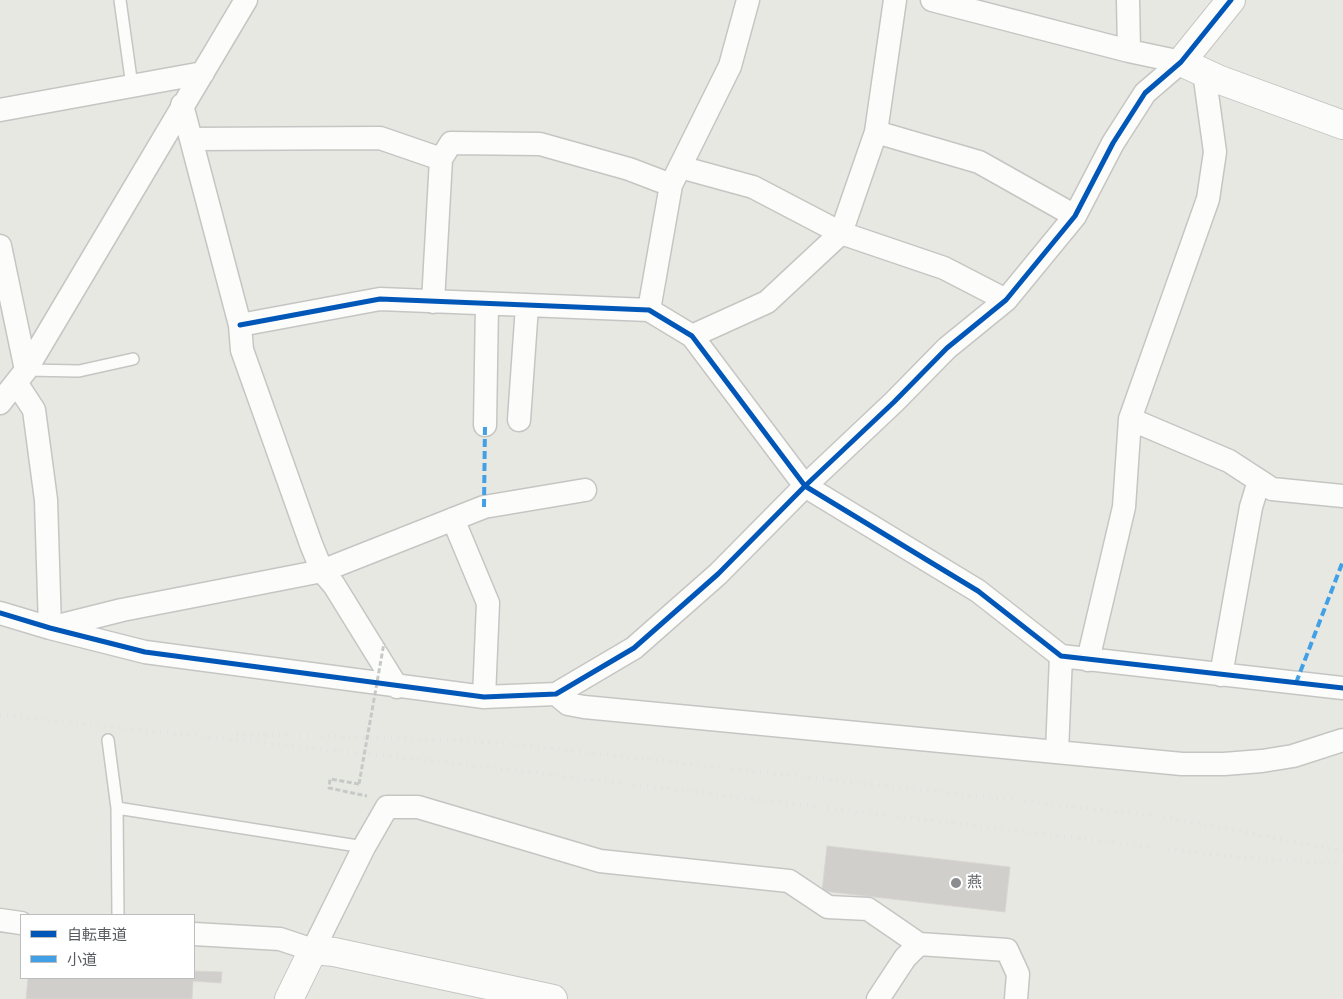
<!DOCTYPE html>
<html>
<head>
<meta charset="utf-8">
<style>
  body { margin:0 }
  #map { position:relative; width:1343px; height:999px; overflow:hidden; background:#e8e8e2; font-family:"PT Sans","Noto Sans JP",sans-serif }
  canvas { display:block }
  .legend { position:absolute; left:20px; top:914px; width:175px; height:65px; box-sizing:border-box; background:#fff; border:1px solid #bcbdbf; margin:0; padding:6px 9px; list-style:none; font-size:15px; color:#585b60 }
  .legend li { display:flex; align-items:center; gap:10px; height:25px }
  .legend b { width:25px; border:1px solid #bcbdbf }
</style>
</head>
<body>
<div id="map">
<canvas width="1343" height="999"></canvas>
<ul class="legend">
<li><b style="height:6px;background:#0057b8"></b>自転車道</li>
<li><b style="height:6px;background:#42a1e6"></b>小道</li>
</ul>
</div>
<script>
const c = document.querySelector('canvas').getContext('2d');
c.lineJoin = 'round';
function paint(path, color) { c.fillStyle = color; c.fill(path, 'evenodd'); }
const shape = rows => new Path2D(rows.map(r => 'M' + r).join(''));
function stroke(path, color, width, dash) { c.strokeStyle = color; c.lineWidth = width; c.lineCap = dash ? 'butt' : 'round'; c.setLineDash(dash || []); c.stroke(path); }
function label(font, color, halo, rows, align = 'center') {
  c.font = font + ' "PT Sans","Noto Sans JP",sans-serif'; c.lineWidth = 4; c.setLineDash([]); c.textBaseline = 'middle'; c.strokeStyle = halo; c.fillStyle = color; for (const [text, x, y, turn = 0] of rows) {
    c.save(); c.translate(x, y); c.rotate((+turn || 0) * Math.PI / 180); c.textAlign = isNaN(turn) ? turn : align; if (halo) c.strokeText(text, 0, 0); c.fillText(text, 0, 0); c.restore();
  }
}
const building = shape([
  [827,846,1010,867,1005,912,822,891,827,846],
  [194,971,222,972,221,983,193,981,192,999,26,999,28,978,194,978,194,971]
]);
paint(building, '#d0cfcc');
stroke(building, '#d8d6d1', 1);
const service = shape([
  [120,0,132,86],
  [26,370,79,371,133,359],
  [108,740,117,808,118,915],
  [117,808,364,847]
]);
const minor = shape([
  [932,0,1129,51,1181,62],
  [1128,0,1129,51],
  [182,105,240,325,242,350,311,544,322,571,334,585,397,687],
  [0,110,203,73],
  [876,132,979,162,1075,216],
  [191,139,380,138,441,159,433,302],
  [441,159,451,143,540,144,629,169,671,185],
  [680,167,753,187,841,233,944,268,1006,300],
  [0,246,26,370],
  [649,310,671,185,730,66,748,0],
  [240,325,380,299,649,310,692,336,805,486,978,591,1061,656,1343,688],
  [692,336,767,302,841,233,876,132,895,0],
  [17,384,34,410,46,500,50,628,122,610,322,571,484,507,585,490],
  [0,403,26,370,246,0],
  [1130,419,1208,199,1215,152,1204,72],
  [519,420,527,306],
  [485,425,487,304],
  [453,519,488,603,484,697],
  [0,613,50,628,145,652,484,697,556,694,634,648,718,574,805,486,894,402,947,348,1006,300,1075,216,1113,143,1145,93,1181,62],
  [1088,660,1124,507,1130,419,1229,461,1272,489,1343,496],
  [1221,675,1251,507,1259,481],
  [556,694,568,704,584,707,1182,764,1224,764,1262,761,1293,756,1343,740],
  [1057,752,1061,656],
  [0,920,21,923],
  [194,934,280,939,313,950,364,847,387,807,418,807,600,861,789,881,828,907,868,909,919,944],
  [878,999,905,958,919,944,1007,950,1018,974,1016,999]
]);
const tertiary = shape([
  [1231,0,1181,62,1220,80,1343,125],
  [289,999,313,950,334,952,553,999]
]);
stroke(service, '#c5c6c4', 14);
stroke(minor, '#c5c6c4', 25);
stroke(tertiary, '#c5c6c4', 30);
stroke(shape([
  [359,784,330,779,329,788,367,796]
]), '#c5cac8', 3, [5, 2.5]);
stroke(service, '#fcfcfb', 11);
stroke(minor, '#fcfcfb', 22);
stroke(tertiary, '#fcfcfb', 28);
stroke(shape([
  [0,715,453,763,1234,857,1343,864],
  [237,734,457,740,510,744,1165,817,1343,851]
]), '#e1e2e1', 4, [1, 6]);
stroke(shape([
  [359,784,384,643]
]), '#c5cac8', 3, [5, 2.5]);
stroke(shape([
  [484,507,485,425],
  [1296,683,1343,561]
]), '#42a1e6', 4, [8, 4]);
stroke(shape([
  [240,325,380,299,649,310,692,336,805,486,978,591,1061,656,1343,688],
  [0,613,50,628,145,652,484,697,556,694,634,648,718,574,805,486,894,402,947,348,1006,300,1075,216,1113,143,1145,93,1181,62,1231,0]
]), '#0057b8', 5);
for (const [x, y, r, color] of [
  [956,883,6,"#8a8c8e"]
]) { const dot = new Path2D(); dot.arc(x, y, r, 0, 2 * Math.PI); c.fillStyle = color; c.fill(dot); stroke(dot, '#fff', 2); }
label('15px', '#585b60', '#fff', [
  ["燕",967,883]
], 'left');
</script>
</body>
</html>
